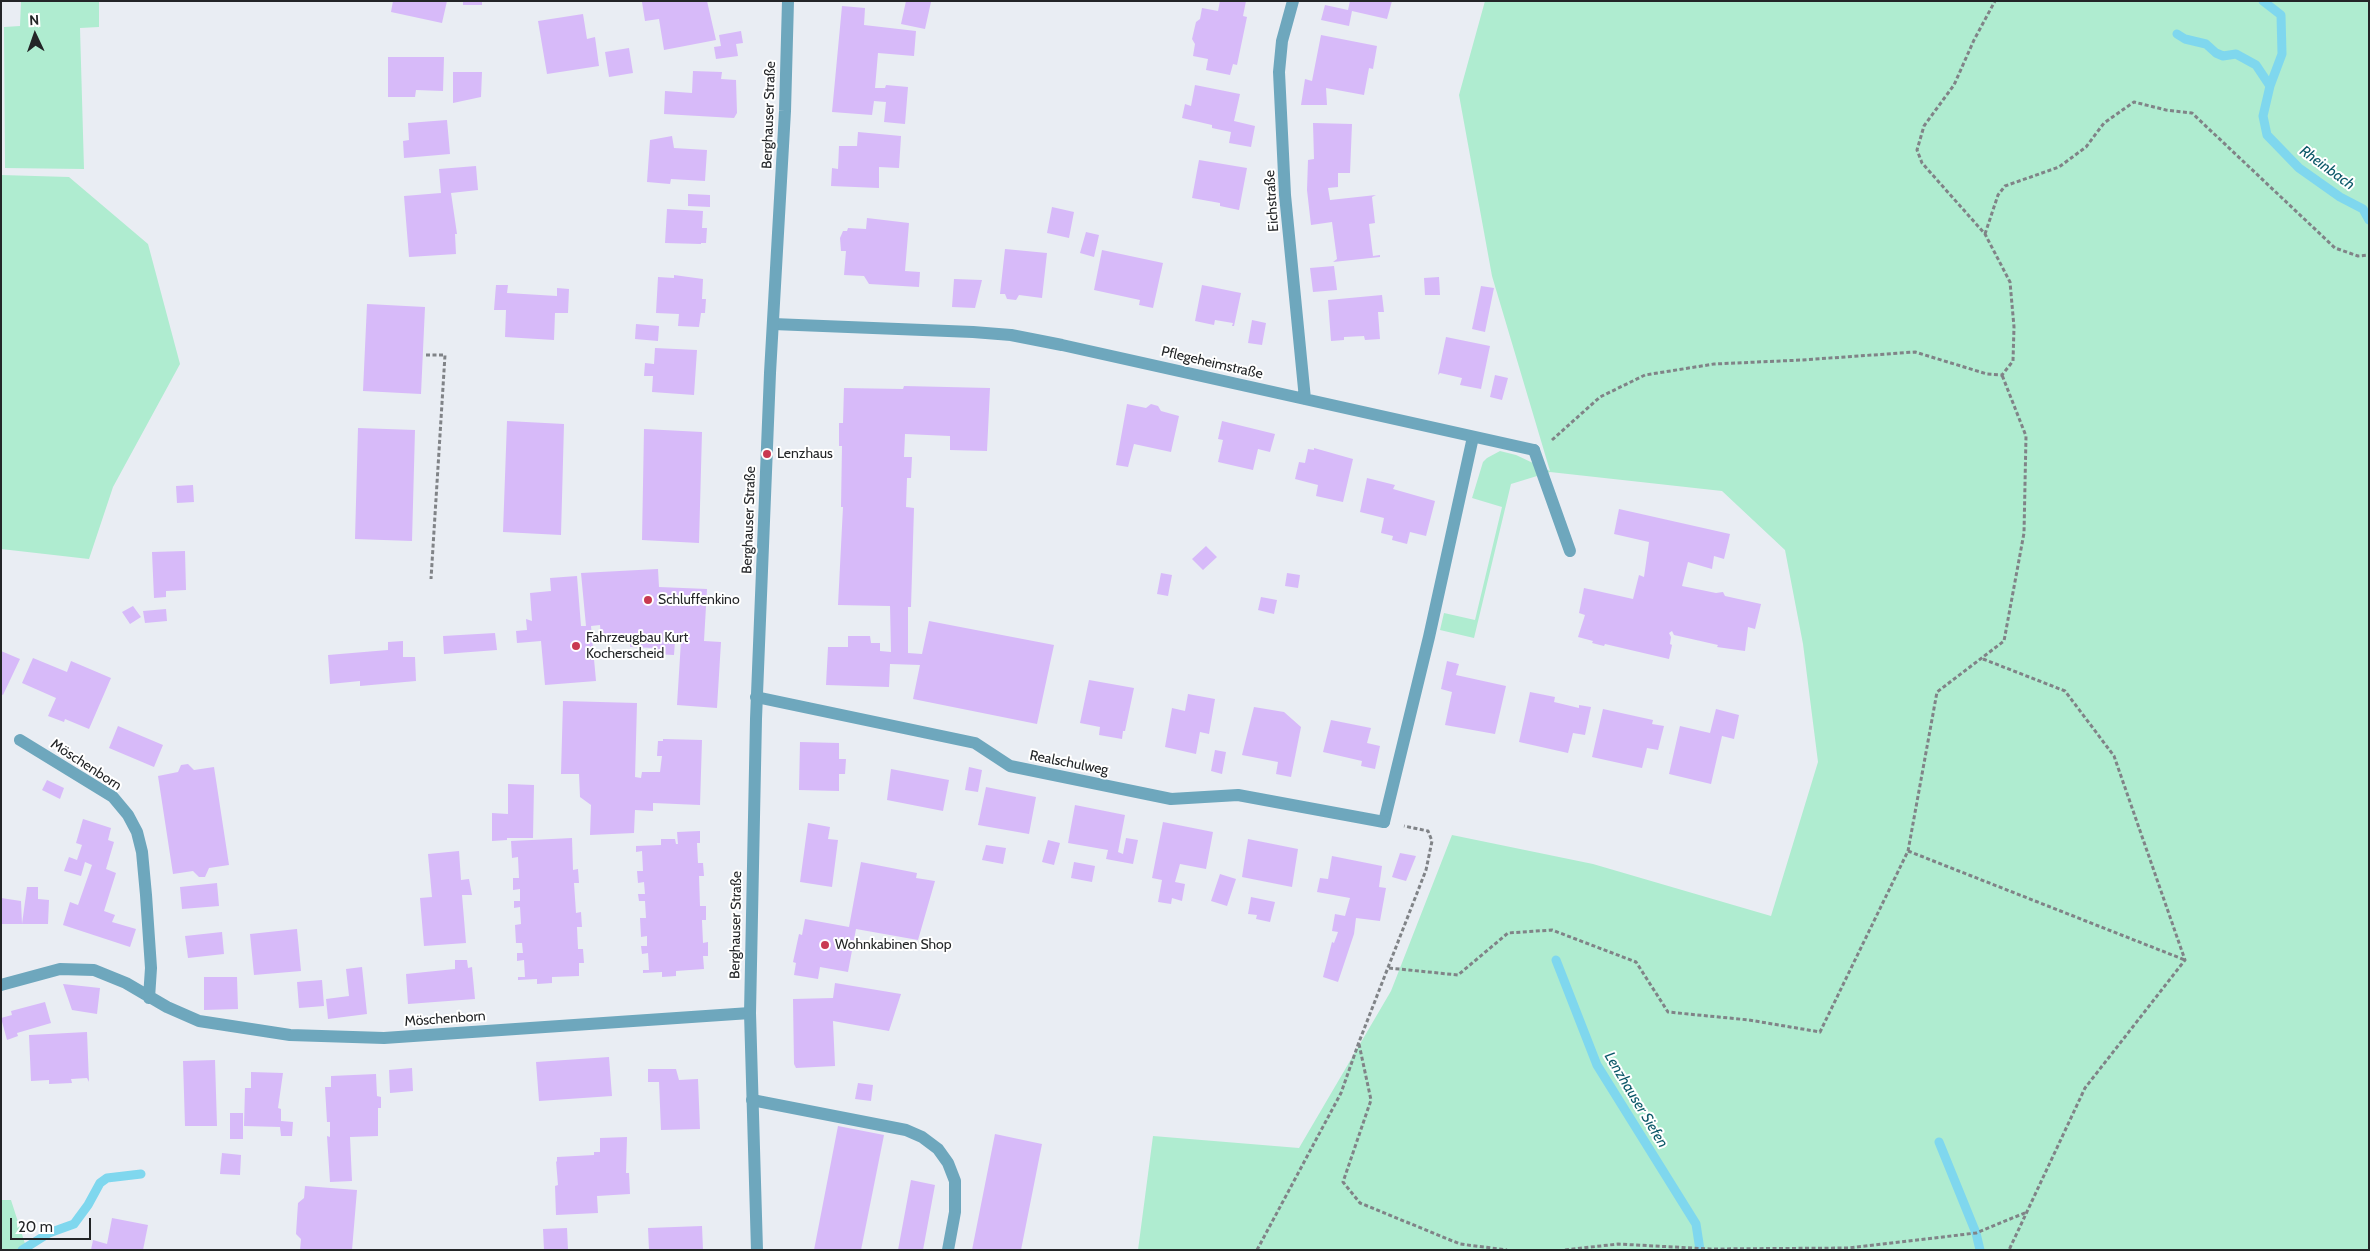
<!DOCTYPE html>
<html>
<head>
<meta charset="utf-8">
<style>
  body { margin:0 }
  #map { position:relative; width:2370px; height:1251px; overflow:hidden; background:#e9edf3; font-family:Cabin,sans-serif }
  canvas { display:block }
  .frame { position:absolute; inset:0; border:2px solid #232527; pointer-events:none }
  .north { position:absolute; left:10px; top:10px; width:50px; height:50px; -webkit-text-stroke:4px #fff; paint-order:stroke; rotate:357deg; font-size:14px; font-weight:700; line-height:20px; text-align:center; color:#232527 }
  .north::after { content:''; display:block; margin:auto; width:18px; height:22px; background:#232527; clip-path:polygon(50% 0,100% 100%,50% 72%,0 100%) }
  .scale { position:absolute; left:10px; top:1218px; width:81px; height:22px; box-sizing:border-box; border:2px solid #232527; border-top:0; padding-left:6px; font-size:15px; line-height:18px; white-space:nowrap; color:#232527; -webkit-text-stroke:4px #fff; paint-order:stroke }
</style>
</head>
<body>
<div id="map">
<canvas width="2370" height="1251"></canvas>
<div class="frame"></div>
<div class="north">N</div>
<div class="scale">20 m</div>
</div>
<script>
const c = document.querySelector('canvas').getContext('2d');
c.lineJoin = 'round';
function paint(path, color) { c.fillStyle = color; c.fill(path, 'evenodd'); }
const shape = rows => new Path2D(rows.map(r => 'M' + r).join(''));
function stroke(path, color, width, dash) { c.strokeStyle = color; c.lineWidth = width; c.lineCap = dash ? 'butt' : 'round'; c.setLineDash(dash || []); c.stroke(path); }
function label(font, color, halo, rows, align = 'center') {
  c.font = font + ' Cabin,sans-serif'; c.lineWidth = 4; c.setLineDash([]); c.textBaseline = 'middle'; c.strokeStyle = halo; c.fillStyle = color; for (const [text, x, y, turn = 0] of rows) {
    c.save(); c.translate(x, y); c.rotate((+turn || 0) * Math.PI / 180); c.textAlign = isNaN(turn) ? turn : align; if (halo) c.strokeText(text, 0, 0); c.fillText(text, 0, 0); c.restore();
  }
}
paint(shape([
  [21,1,99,1,99,27,80,28,84,169,5,168,4,27,20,26],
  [1485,1,2369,1,2369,1250,1138,1250,1153,1136,1299,1148,1391,991,1452,835,1593,864,1771,916,1818,762,1803,644,1785,550,1722,491,1550,472,1511,484,1474,638,1440,630,1444,613,1475,620,1502,507,1472,498,1483,462,1487,458,1500,451,1516,455,1550,471,1492,276,1459,95],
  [1,175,69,177,148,244,180,364,113,487,89,559,1,549],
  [1,1200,11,1200,27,1250,1,1250]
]), '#afecd0');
stroke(shape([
  [2263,1,2281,15,2282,54,2270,86,2263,116,2267,135,2299,168,2340,197,2363,209,2369,220],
  [2177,34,2185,39,2206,44,2216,53,2223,56,2236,54,2256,65,2270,86],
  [1556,960,1597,1065,1696,1224,1700,1250],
  [1939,1142,1976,1233,1980,1250],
  [22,1250,49,1233,74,1224,88,1205,100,1183,107,1178,141,1174]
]), '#7fd7ee', 9);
paint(shape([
  [393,1,447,1,442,23,391,12],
  [463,1,482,1,482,5,463,5],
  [648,1,707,1,716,40,664,50,659,19,645,21,642,2],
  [906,1,931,2,925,29,901,24],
  [1220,1,1246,1,1243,16,1247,17,1237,65,1233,64,1230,75,1206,70,1208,59,1193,56,1195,44,1192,39,1196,22,1200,19,1202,8,1218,11],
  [1350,1,1392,1,1387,19,1352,11,1349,26,1321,20,1325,5,1348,10],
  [842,6,865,8,864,25,916,31,914,56,878,53,875,88,885,88,886,85,908,87,905,124,884,122,886,102,874,101,872,115,832,112],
  [583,14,587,39,595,37,599,66,547,74,538,21],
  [741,31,743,43,736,44,738,56,716,59,714,47,721,46,719,35],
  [1321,35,1377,46,1373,69,1369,68,1364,95,1326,88,1327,105,1301,105,1305,79,1312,81],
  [629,48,633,73,609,77,605,52],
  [388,57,444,57,443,91,416,90,415,97,388,97],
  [693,71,722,72,721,79,736,80,737,113,734,118,664,114,665,91,692,93],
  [453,72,482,72,481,97,453,103],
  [1195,85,1240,94,1234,121,1255,126,1251,147,1229,143,1231,132,1212,128,1212,125,1182,118,1185,104,1191,106],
  [447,120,450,154,404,158,403,141,409,140,408,123],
  [1313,123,1352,124,1350,173,1338,173,1338,187,1328,188,1330,200,1376,195,1372,197,1375,223,1369,224,1373,256,1380,255,1380,257,1333,262,1337,259,1332,222,1311,225,1307,190,1308,160,1314,159],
  [858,132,901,136,899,168,879,167,879,188,831,186,832,168,838,169,839,146,857,146],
  [672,136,674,148,707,150,705,181,671,179,670,184,647,182,650,140],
  [1199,160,1247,168,1239,210,1220,206,1220,203,1192,198],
  [476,166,478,190,451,193,457,234,455,234,456,254,409,257,404,196,441,193,439,169],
  [688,194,710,195,710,207,688,206],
  [1052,207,1074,212,1069,238,1047,233],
  [667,209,703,211,702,228,707,228,706,243,701,243,701,244,665,243],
  [867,218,909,223,905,271,920,272,919,287,869,284,864,276,844,275,846,251,841,251,840,238,843,231,847,231,848,228,866,229],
  [1086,232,1099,235,1094,257,1080,253],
  [1005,249,1047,253,1042,298,1019,295,1016,300,1007,299,1005,294,1000,294],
  [1102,250,1163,263,1153,308,1139,305,1140,300,1094,290],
  [1334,266,1337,290,1313,292,1310,268],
  [674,275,703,279,702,299,706,299,705,313,701,313,699,327,678,326,679,314,656,313,658,277,674,278],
  [1439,277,1440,295,1425,295,1424,278],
  [954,279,982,280,975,308,952,307],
  [496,285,508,285,507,293,557,296,557,288,569,289,568,313,555,313,554,340,505,337,506,310,494,310],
  [1202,285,1241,293,1234,326,1232,326,1233,323,1215,320,1214,325,1195,321],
  [1481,286,1494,288,1485,332,1472,329],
  [1382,295,1384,312,1378,312,1380,339,1365,340,1364,336,1344,337,1344,340,1331,341,1328,300],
  [367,304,425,307,421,394,363,391],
  [1252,320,1266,323,1262,345,1248,343],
  [636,324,659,326,658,341,635,339],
  [1446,337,1490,346,1481,389,1460,385,1462,378,1440,373,1438,375],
  [655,348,697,350,694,395,652,392,653,376,644,376,645,363,654,364],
  [1495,375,1508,378,1502,400,1490,397],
  [904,386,990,388,987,451,950,450,950,436,905,434,904,457,912,457,911,478,907,478,906,507,914,508,911,607,908,607,908,653,922,654,929,621,1054,645,1037,724,913,699,920,665,890,664,889,687,826,685,828,647,848,647,848,636,870,636,871,643,880,643,880,651,891,652,890,606,838,605,843,507,841,507,842,446,839,446,839,423,843,423,844,388,903,389],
  [1127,404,1146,408,1151,404,1158,406,1161,411,1179,416,1171,452,1134,444,1128,467,1116,465],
  [507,421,564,424,561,535,503,532],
  [1222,421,1275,434,1270,452,1258,449,1253,470,1218,462,1223,440,1218,439],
  [358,428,415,430,412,541,355,539],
  [644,429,702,432,699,543,642,540],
  [1314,448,1353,459,1343,502,1316,496,1318,485,1295,479,1299,462,1305,463,1308,449,1314,450],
  [1367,478,1395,485,1393,489,1435,501,1426,536,1410,532,1407,544,1392,540,1393,536,1381,533,1384,518,1360,512],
  [193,485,194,502,177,503,176,486],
  [1619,509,1730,534,1724,559,1714,556,1712,569,1688,562,1682,586,1716,593,1723,592,1725,596,1761,604,1755,629,1748,627,1745,651,1717,647,1718,645,1674,635,1672,631,1669,633,1671,637,1670,644,1672,645,1669,659,1605,644,1604,646,1592,643,1593,641,1578,637,1585,615,1579,613,1584,588,1633,599,1639,575,1644,577,1649,542,1614,534],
  [1206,546,1217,557,1203,570,1192,559],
  [185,551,186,590,166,591,166,597,154,598,152,552],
  [658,569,659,587,707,589,704,641,721,642,717,708,677,705,681,641,675,641,674,655,654,654,654,648,630,647,630,640,601,638,600,625,591,626,596,681,545,685,541,641,517,643,516,631,527,630,526,619,532,621,530,593,551,591,550,578,577,576,581,626,586,626,581,573],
  [1161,573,1172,575,1168,596,1157,594],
  [1287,573,1300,575,1298,588,1285,586],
  [1261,597,1277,600,1274,614,1258,610],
  [133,606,141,617,130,624,122,612],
  [166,609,167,621,145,623,143,611],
  [495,633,497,650,444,654,443,636],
  [403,641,403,657,415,657,416,681,360,686,360,681,330,684,328,655,388,650,388,642],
  [1,651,20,659,3,695,1,694],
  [33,658,67,672,71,661,111,678,89,729,65,719,64,722,48,716,56,698,22,683],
  [1447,661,1459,664,1456,675,1506,686,1495,734,1445,725,1452,692,1441,689],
  [1089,680,1134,688,1125,731,1123,731,1122,739,1099,735,1100,727,1080,723],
  [1530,692,1555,697,1554,702,1579,708,1579,705,1591,707,1585,735,1573,733,1568,753,1519,742],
  [1188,694,1215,699,1209,734,1200,732,1196,754,1165,747,1172,708,1185,711],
  [563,701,637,703,635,777,641,778,642,772,660,772,662,756,657,756,658,741,663,741,663,739,702,740,700,805,653,803,653,811,635,810,634,833,590,835,591,805,580,797,579,774,561,774],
  [1254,707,1284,712,1301,727,1291,777,1276,774,1278,762,1242,755],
  [1603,709,1653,720,1652,724,1664,726,1658,750,1647,748,1642,768,1592,757],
  [1716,709,1739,715,1734,739,1722,736,1711,784,1669,774,1680,726,1710,733],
  [1331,720,1371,728,1367,743,1380,746,1375,769,1361,766,1362,761,1323,752],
  [118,726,163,745,154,767,109,748],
  [800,742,839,743,839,759,846,759,845,774,839,774,839,791,799,790],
  [1215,750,1226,752,1222,774,1211,771],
  [188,764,194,770,214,767,229,865,209,868,205,877,199,877,193,871,173,874,158,776,178,772,181,765],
  [969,767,982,770,978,792,965,790],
  [891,769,949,780,943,811,887,800],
  [47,780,64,788,60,799,42,790],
  [508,784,534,785,533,838,507,838,507,840,492,841,492,813,508,814],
  [986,787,1036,797,1029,834,978,825],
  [1075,805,1125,815,1118,852,1123,854,1126,838,1138,840,1133,864,1106,859,1108,850,1068,843],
  [83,819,111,828,108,840,114,842,106,869,116,873,104,911,115,915,112,922,136,929,130,947,63,925,70,902,78,905,92,865,85,862,81,876,64,871,69,857,77,860,82,845,76,843],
  [1163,822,1213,832,1206,869,1180,864,1175,882,1185,884,1182,901,1172,898,1171,904,1158,902,1162,880,1152,878],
  [808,823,830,827,828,839,838,840,832,887,800,882],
  [700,831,700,843,697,843,698,863,703,863,704,876,699,876,700,906,706,906,706,920,702,920,703,943,708,942,708,956,703,956,704,969,676,971,676,976,662,977,662,972,643,973,643,970,649,970,648,953,642,954,641,946,647,946,647,936,641,937,640,918,646,918,645,901,639,901,638,894,645,894,644,882,638,883,637,871,643,871,642,851,636,852,636,846,661,845,661,839,675,839,676,844,678,844,677,832],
  [572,838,573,870,578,869,579,883,574,883,576,913,581,912,582,927,577,927,578,949,583,949,584,963,579,963,579,976,552,977,552,983,537,984,537,979,518,980,518,977,525,977,524,960,517,961,517,953,523,953,522,943,516,943,515,925,521,924,520,907,514,908,514,901,520,901,520,889,513,890,513,878,519,878,518,857,512,858,511,841],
  [1248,839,1298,849,1292,887,1242,877],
  [1048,840,1060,843,1054,865,1042,862],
  [986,845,1006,848,1003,864,982,860],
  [459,851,461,880,469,879,472,895,462,895,466,943,424,946,420,898,432,897,428,854],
  [1400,853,1416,856,1406,881,1392,877],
  [1332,856,1382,866,1379,887,1386,888,1380,921,1356,918,1354,934,1338,982,1323,977,1332,942,1334,943,1338,932,1332,931,1335,914,1345,916,1350,898,1317,892,1320,878,1328,879],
  [861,862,917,873,916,878,935,881,918,940,856,929,848,972,820,967,818,979,794,975,796,963,793,962,799,934,802,935,805,919,849,927],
  [1074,862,1095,866,1092,882,1071,878],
  [1220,874,1236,879,1227,906,1211,901],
  [217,883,219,906,182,909,180,887],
  [27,887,38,887,38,899,49,900,48,924,22,924],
  [1251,897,1275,902,1270,922,1256,919,1257,915,1248,914],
  [1,898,21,901,22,924,1,924],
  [297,929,301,971,254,975,250,934],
  [222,932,224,954,188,958,185,936],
  [455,960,467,960,468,968,472,967,475,999,408,1004,406,974,455,969],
  [362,967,367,1014,328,1019,326,999,349,996,346,969],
  [204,977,237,977,238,1009,204,1010],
  [322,980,324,1006,299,1008,297,982],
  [835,983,901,994,889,1031,833,1021,835,1066,796,1068,794,1064,793,999,833,998],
  [63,984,100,988,97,1014,72,1010],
  [45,1002,51,1023,17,1033,18,1036,7,1040,1,1018,12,1015,11,1011],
  [87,1032,89,1082,87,1078,71,1079,72,1083,49,1084,49,1080,31,1081,29,1035],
  [609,1057,612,1096,539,1101,536,1062],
  [215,1060,217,1126,185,1126,183,1061],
  [412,1068,413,1091,390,1093,389,1070],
  [648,1069,676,1069,679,1080,698,1079,700,1129,661,1130,659,1082,648,1082],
  [251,1072,283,1073,278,1108,281,1109,281,1121,293,1122,292,1136,281,1136,280,1127,244,1126,245,1088,251,1088],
  [376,1074,377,1096,381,1097,381,1108,378,1108,378,1136,350,1137,352,1181,330,1182,327,1136,330,1137,330,1122,327,1122,325,1087,331,1087,331,1076],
  [858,1083,873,1085,871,1101,855,1099],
  [230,1113,243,1113,243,1139,230,1139],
  [838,1126,884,1135,861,1250,814,1250],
  [995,1134,1042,1144,1021,1250,972,1250],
  [627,1137,626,1173,629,1173,630,1194,597,1196,598,1213,556,1215,555,1186,558,1185,556,1161,557,1162,557,1157,594,1155,594,1152,600,1152,600,1138],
  [222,1153,241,1155,240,1175,220,1174],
  [911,1180,935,1185,923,1250,898,1250],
  [305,1186,357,1190,352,1250,300,1250,301,1239,296,1234,298,1203,304,1198],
  [112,1218,148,1225,143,1250,91,1250,93,1240,107,1244],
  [702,1226,703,1250,649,1250,648,1228],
  [567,1228,568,1250,544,1250,543,1229]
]), '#d7baf9');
stroke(shape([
  [1985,234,1998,195,2005,186,2059,167,2086,147,2104,123,2134,102,2166,110,2192,113,2335,248,2358,256,2369,255],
  [426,355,445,355,431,579],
  [1552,440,1600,397,1645,375,1714,364,1802,360,1915,352,1987,374,2002,375,2013,361,2014,327,2010,282,1985,234,1922,163,1917,150,1924,126,1954,85,1974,40,1995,1],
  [1983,659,2065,691,2114,756,2185,960,2085,1088,2009,1250],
  [1908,851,2185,960],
  [1389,968,1458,975,1508,933,1552,930,1636,962,1668,1012,1749,1020,1820,1032,1908,851,1937,692,2004,641,2024,533,2026,436,2002,375],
  [1359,1044,1371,1100,1343,1182,1360,1203,1460,1244,1507,1250],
  [1257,1250,1341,1093,1359,1042,1426,870,1432,841,1428,831,1404,826],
  [1565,1250,1618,1244,1710,1249,1849,1248,1976,1233,2027,1212]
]), '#808387', 3, [4, 2.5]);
stroke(shape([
  [1534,450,1570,551],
  [1384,822,1429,637,1473,437]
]), '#6ea7bd', 12);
stroke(shape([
  [1293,1,1282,41,1279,72,1285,195,1305,399],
  [773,324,973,332,1011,335,1062,345,1534,450],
  [756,697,975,743,1010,766,1171,799,1238,795,1384,822],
  [20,740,113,797,128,815,137,832,142,852,146,895,151,968,149,998],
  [1,985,60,969,94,970,126,983,167,1007,199,1021,290,1035,384,1038,750,1013],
  [752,1100,906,1130,922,1137,938,1149,948,1163,955,1181,955,1212,948,1250]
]), '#6ea7bd', 12);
stroke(shape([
  [757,1250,750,1013,756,719,770,373,785,111,788,1]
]), '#6ea7bd', 12);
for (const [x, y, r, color] of [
  [767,454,5,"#c93951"],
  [648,600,5,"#c93951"],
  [576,646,5,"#c93951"],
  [825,945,5,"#c93951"]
]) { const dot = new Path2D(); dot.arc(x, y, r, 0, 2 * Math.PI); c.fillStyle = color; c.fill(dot); stroke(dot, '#fff', 2); }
label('14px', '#232527', '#fff', [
  ["Berghauser Straße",769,115,-88],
  ["Eichstraße",1272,201,-94],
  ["Pflegeheimstraße",1212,363,13],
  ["Berghauser Straße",749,520,-88],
  ["Realschulweg",1069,763,11],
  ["Möschenborn",86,765,33],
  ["Berghauser Straße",736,925,-89],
  ["Möschenborn",445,1019,-4]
]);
label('14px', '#232527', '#fff', [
  ["Lenzhaus",777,454],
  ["Schluffenkino",658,600],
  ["Fahrzeugbau Kurt",586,638],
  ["Kocherscheid",586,654],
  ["Wohnkabinen Shop",835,945]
], 'left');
label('italic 15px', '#0d5969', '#fff', [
  ["Rheinbach",2327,168,36],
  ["Lenzhauser Siefen",1636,1100,59]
]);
</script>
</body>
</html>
